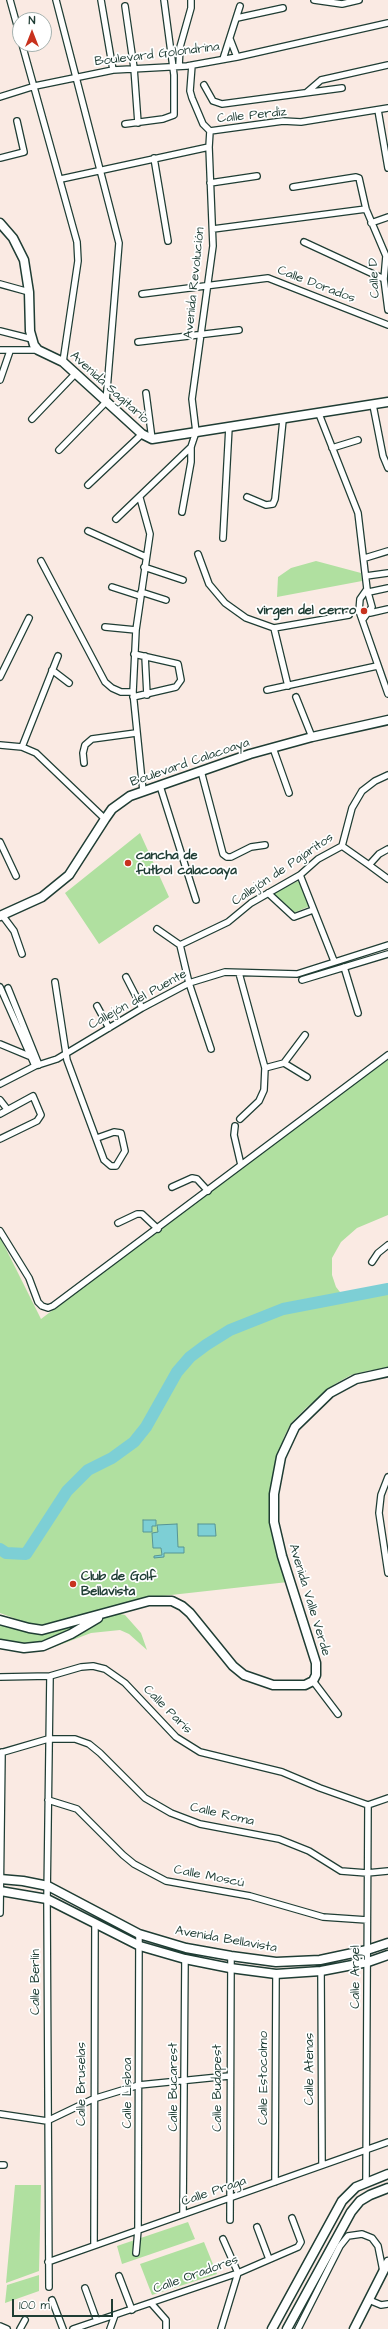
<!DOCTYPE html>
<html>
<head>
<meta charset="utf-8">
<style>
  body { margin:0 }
  #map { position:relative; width:388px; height:2329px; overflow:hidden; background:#faeae3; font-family:"Architects Daughter",sans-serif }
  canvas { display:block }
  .north { position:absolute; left:12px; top:12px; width:40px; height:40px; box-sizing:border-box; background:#fff; border:1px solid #a5b1ae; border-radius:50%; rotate:0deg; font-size:11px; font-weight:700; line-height:16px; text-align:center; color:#1f3d34 }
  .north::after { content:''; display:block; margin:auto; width:14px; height:18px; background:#c8321e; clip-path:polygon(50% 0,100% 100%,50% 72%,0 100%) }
  .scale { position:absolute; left:12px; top:2299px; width:101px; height:18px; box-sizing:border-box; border:2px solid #1f3d34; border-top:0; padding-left:5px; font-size:12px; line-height:14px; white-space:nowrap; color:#1f3d34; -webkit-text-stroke:3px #fff; paint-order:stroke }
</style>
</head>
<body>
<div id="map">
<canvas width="388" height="2329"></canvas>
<div class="north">N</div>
<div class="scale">100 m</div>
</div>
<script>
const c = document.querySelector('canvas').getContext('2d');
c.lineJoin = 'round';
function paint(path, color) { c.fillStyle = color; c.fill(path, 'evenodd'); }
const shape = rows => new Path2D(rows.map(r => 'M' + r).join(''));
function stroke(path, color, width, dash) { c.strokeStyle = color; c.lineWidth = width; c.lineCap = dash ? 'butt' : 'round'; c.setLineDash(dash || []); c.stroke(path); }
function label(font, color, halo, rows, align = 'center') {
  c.font = font + ' "Architects Daughter",sans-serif'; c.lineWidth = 3.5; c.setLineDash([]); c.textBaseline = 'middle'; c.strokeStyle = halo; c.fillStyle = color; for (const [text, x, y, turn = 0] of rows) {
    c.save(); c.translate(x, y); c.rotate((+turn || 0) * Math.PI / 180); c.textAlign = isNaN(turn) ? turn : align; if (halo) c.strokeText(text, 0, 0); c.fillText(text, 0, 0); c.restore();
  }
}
paint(shape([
  [316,561,361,573,362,581,277,597,278,577,291,568],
  [140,833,169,897,99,944,65,893],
  [300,880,310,906,291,914,272,894],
  [388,1055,388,1215,357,1228,341,1242,332,1258,332,1275,336,1287,344,1297,388,1289,388,1370,371,1370,351,1375,335,1384,306,1408,291,1423,284,1437,274,1473,272,1492,288,1582,162,1596,41,1625,27,1623,0,1613,0,1237,41,1319],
  [112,1612,125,1615,141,1633,147,1650,129,1634,120,1630,91,1633,49,1649,28,1652,0,1649,0,1626,5,1623,29,1630],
  [15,2185,41,2185,39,2271,6,2283],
  [188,2222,195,2239,122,2264,117,2246],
  [204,2242,217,2274,152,2295,140,2264],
  [39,2275,39,2291,5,2303,7,2285]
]), '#b0e0a0');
const water = shape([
  [143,1520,156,1520,156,1526,152,1526,152,1532,143,1532,143,1520],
  [177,1524,178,1547,184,1547,184,1553,164,1553,164,1557,154,1558,154,1556,162,1555,161,1548,153,1548,152,1533,158,1532,157,1525,177,1524],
  [198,1524,215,1524,216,1536,198,1536,198,1524]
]);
paint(water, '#7dcfd5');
stroke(water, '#579595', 1);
stroke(shape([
  [0,1549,6,1553,26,1554,67,1491,88,1470,112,1458,134,1442,146,1427,177,1372,190,1357,206,1345,230,1330,283,1309,388,1289]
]), '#7dcfd5', 12);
const street = shape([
  [10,0,20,36],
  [56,0,119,243,106,402,59,450],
  [101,0,113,70],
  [314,0,342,4,359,0],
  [125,6,134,68,138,123],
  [237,18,283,8],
  [230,39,237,57],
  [22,44,77,242,78,261,63,362],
  [223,59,240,6],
  [179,66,180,47,191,8,191,0],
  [204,85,213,101,222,104,342,88],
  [307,92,321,80,388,65],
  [0,97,35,86,113,70,187,66,237,57,388,23],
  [378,110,388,168],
  [125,124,163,119,174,115,174,75,164,0],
  [210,131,283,121,301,122,388,108],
  [0,158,24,152,17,121],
  [154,158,168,241],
  [61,179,209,147],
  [210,183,257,176],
  [293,187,356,177,359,178,366,209,386,256,384,279,388,310],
  [371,223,388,217],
  [213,229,366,209],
  [304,242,384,279],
  [0,284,29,292],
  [142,294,268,278,388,325],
  [0,331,32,339],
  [138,342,239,330],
  [0,350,38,350],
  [0,380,10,351],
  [146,393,152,439],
  [373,405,383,456,388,468],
  [319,414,358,513,367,589,372,607,363,619],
  [32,419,76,373],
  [332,448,358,440],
  [88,485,142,434],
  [247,497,266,505,273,504,275,499,283,420],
  [140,498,150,534,136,630,133,692,143,791],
  [182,512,191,462,191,447,196,432,192,399,213,246,209,147,210,131,203,124,192,98,190,91,192,65],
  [116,519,191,447],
  [88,531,146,557],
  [223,538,229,427],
  [198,554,209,584,225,603,246,618,274,628,349,615],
  [365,558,388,551],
  [41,561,105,682,112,688,121,692,133,692],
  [144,567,183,580],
  [366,576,388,573],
  [112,587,140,596],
  [367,589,360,599,359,611,388,694],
  [141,592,166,600],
  [369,592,388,588],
  [370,613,388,609],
  [105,627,136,630],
  [274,628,288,686],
  [145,656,147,695],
  [52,670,69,683],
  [0,677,29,618],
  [267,690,377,666],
  [133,697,176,687,181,680,178,664,134,654],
  [296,697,312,737],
  [0,745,22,747,36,753,105,819],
  [22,747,58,656],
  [273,748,289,793],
  [84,763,83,753,85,745,92,739,136,733],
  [201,771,223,854,227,857,231,857,251,847,265,845],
  [160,786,196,900],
  [0,842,16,876],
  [342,846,369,865,379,854,388,849],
  [369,865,388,879],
  [300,875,334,961],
  [268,893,294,917,313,910],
  [2,915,14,931,22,954],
  [157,929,180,945,189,983,211,1049],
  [180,945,228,922,251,903,300,875,318,859,342,846,352,808,362,791,375,781,388,775],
  [344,967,358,1013],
  [239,973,265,1068],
  [126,977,142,1008],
  [302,980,388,954],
  [55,982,67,1060,104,1160,111,1166,116,1166,125,1151,121,1133,114,1132,97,1138],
  [0,987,35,1066],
  [8,988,39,1065],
  [97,1006,109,1028],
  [0,1044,29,1056],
  [284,1063,305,1035],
  [0,1084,35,1066,57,1059,142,1008,189,983,225,972,297,974,388,945],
  [0,1100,7,1109],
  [0,1114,33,1096,41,1115,37,1121,0,1139],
  [240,1119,259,1101,264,1090,265,1068,284,1063,307,1077],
  [235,1126,234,1135,241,1165],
  [172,1187,192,1178,197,1179,208,1191],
  [118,1223,137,1214,142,1214,158,1229],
  [0,1231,29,1278,38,1302,42,1306,48,1308,53,1306,388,1055],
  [372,1262,378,1253,388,1245],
  [388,1477,381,1495,379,1513,388,1573],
  [0,1677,50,1676,81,1667,93,1666,105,1669,125,1683,176,1737,200,1752,282,1772,320,1788,368,1805,388,1798],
  [313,1681,338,1714],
  [0,1753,48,1739,75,1739,89,1744,100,1753,145,1798,171,1813,200,1824,279,1839,309,1851,341,1871,367,1873,388,1871],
  [48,1800,77,1809,123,1855,134,1864,166,1881,250,1896,323,1917,367,1920],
  [0,1913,2,1752],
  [321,1971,322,2165],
  [0,2114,47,2121,93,2099,139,2085,229,2076],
  [0,2165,4,2165],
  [366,2181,368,1805],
  [275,2182,276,1974],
  [183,2214,185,1959],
  [230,2220,231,1956],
  [257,2227,269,2259],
  [223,2239,238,2273],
  [94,2245,95,1923],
  [136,2253,138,2230,139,1934],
  [48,2262,388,2142],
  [119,2276,132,2310],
  [49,2287,47,1899,50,1676],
  [85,2288,97,2321],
  [52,2300,63,2329],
  [369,2300,381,2305,388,2304],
  [151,2303,166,2320,166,2329],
  [0,2326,7,2329],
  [20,2329,25,2320],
  [73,2329,238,2273,298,2247,301,2242,292,2218],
  [110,2329,115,2315],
  [221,2329,238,2273],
  [298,2329,340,2246,348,2236,362,2234,372,2238,378,2246,383,2271]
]);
const secondary = shape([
  [0,223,13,238,24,260,29,292,30,331,34,345,38,350,63,362,142,434,152,439,388,402],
  [0,916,42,897,69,875,105,819,112,809,130,796,250,754,312,737,388,720],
  [0,1620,29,1628,42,1630,149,1601,172,1601,182,1606,190,1613,233,1666,244,1675,273,1685,305,1685,313,1681,316,1675,316,1663,282,1556,274,1522,274,1494,281,1457,295,1427,330,1393,356,1379,388,1372],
  [0,1644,24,1648,43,1646,71,1634,98,1618],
  [0,1879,23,1881,48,1886,139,1934,186,1948,231,1956,276,1962,320,1960,367,1950,388,1943],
  [0,1891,47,1899,140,1946,185,1959,230,1968,276,1974,321,1971,368,1962,388,1955],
  [272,2329,342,2201,356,2187,388,2174],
  [287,2329,351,2212,360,2201,370,2195,388,2188],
  [354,2329,388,2262]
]);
stroke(street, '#1f3d34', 8);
stroke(secondary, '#1f3d34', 11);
stroke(street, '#fff', 5.5);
stroke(secondary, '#fff', 8);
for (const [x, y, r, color] of [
  [364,611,4,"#c8321e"],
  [128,863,4,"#c8321e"],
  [73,1584,4,"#c8321e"]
]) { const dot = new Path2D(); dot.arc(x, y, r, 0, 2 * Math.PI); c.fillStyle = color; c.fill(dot); stroke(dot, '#fff', 1.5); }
label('13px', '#1f3d34', '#fff', [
  ["Boulevard Golondrina",157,55,-7],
  ["Calle Perdiz",252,116,-6],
  ["Calle D",375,278,-93],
  ["Avenida Revolución",195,283,-84],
  ["Calle Dorados",316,285,21],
  ["Avenida Sagitario",109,388,42],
  ["Boulevard Calacoaya",190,763,-19],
  ["Callejón de Pajaritos",283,870,-34],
  ["Callejón del Puente",138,1000,-29],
  ["Avenida Valle Verde",309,1600,73],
  ["Calle París",167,1710,45],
  ["Calle Roma",222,1815,13],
  ["Calle Moscú",209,1877,11],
  ["Avenida Bellavista",226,1940,10],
  ["Calle Argel",356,1977,-90],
  ["Calle Berlín",36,1982,-90],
  ["Calle Atenas",310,2069,-90],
  ["Calle Estocolmo",264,2078,-90],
  ["Calle Bruselas",82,2084,-90],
  ["Calle Bucarest",174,2087,-90],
  ["Calle Budapest",218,2088,-90],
  ["Calle Lisboa",128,2093,-90],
  ["Calle Praga",214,2192,-19],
  ["Calle Oradores",196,2275,-20]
]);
label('bold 13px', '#1f3d34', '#fff', [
  ["virgen del cerro",356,611,"right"],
  ["cancha de",136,856],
  ["futbol calacoaya",136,871],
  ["Club de Golf",81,1577],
  ["Bellavista",81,1592]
], 'left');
</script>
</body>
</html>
